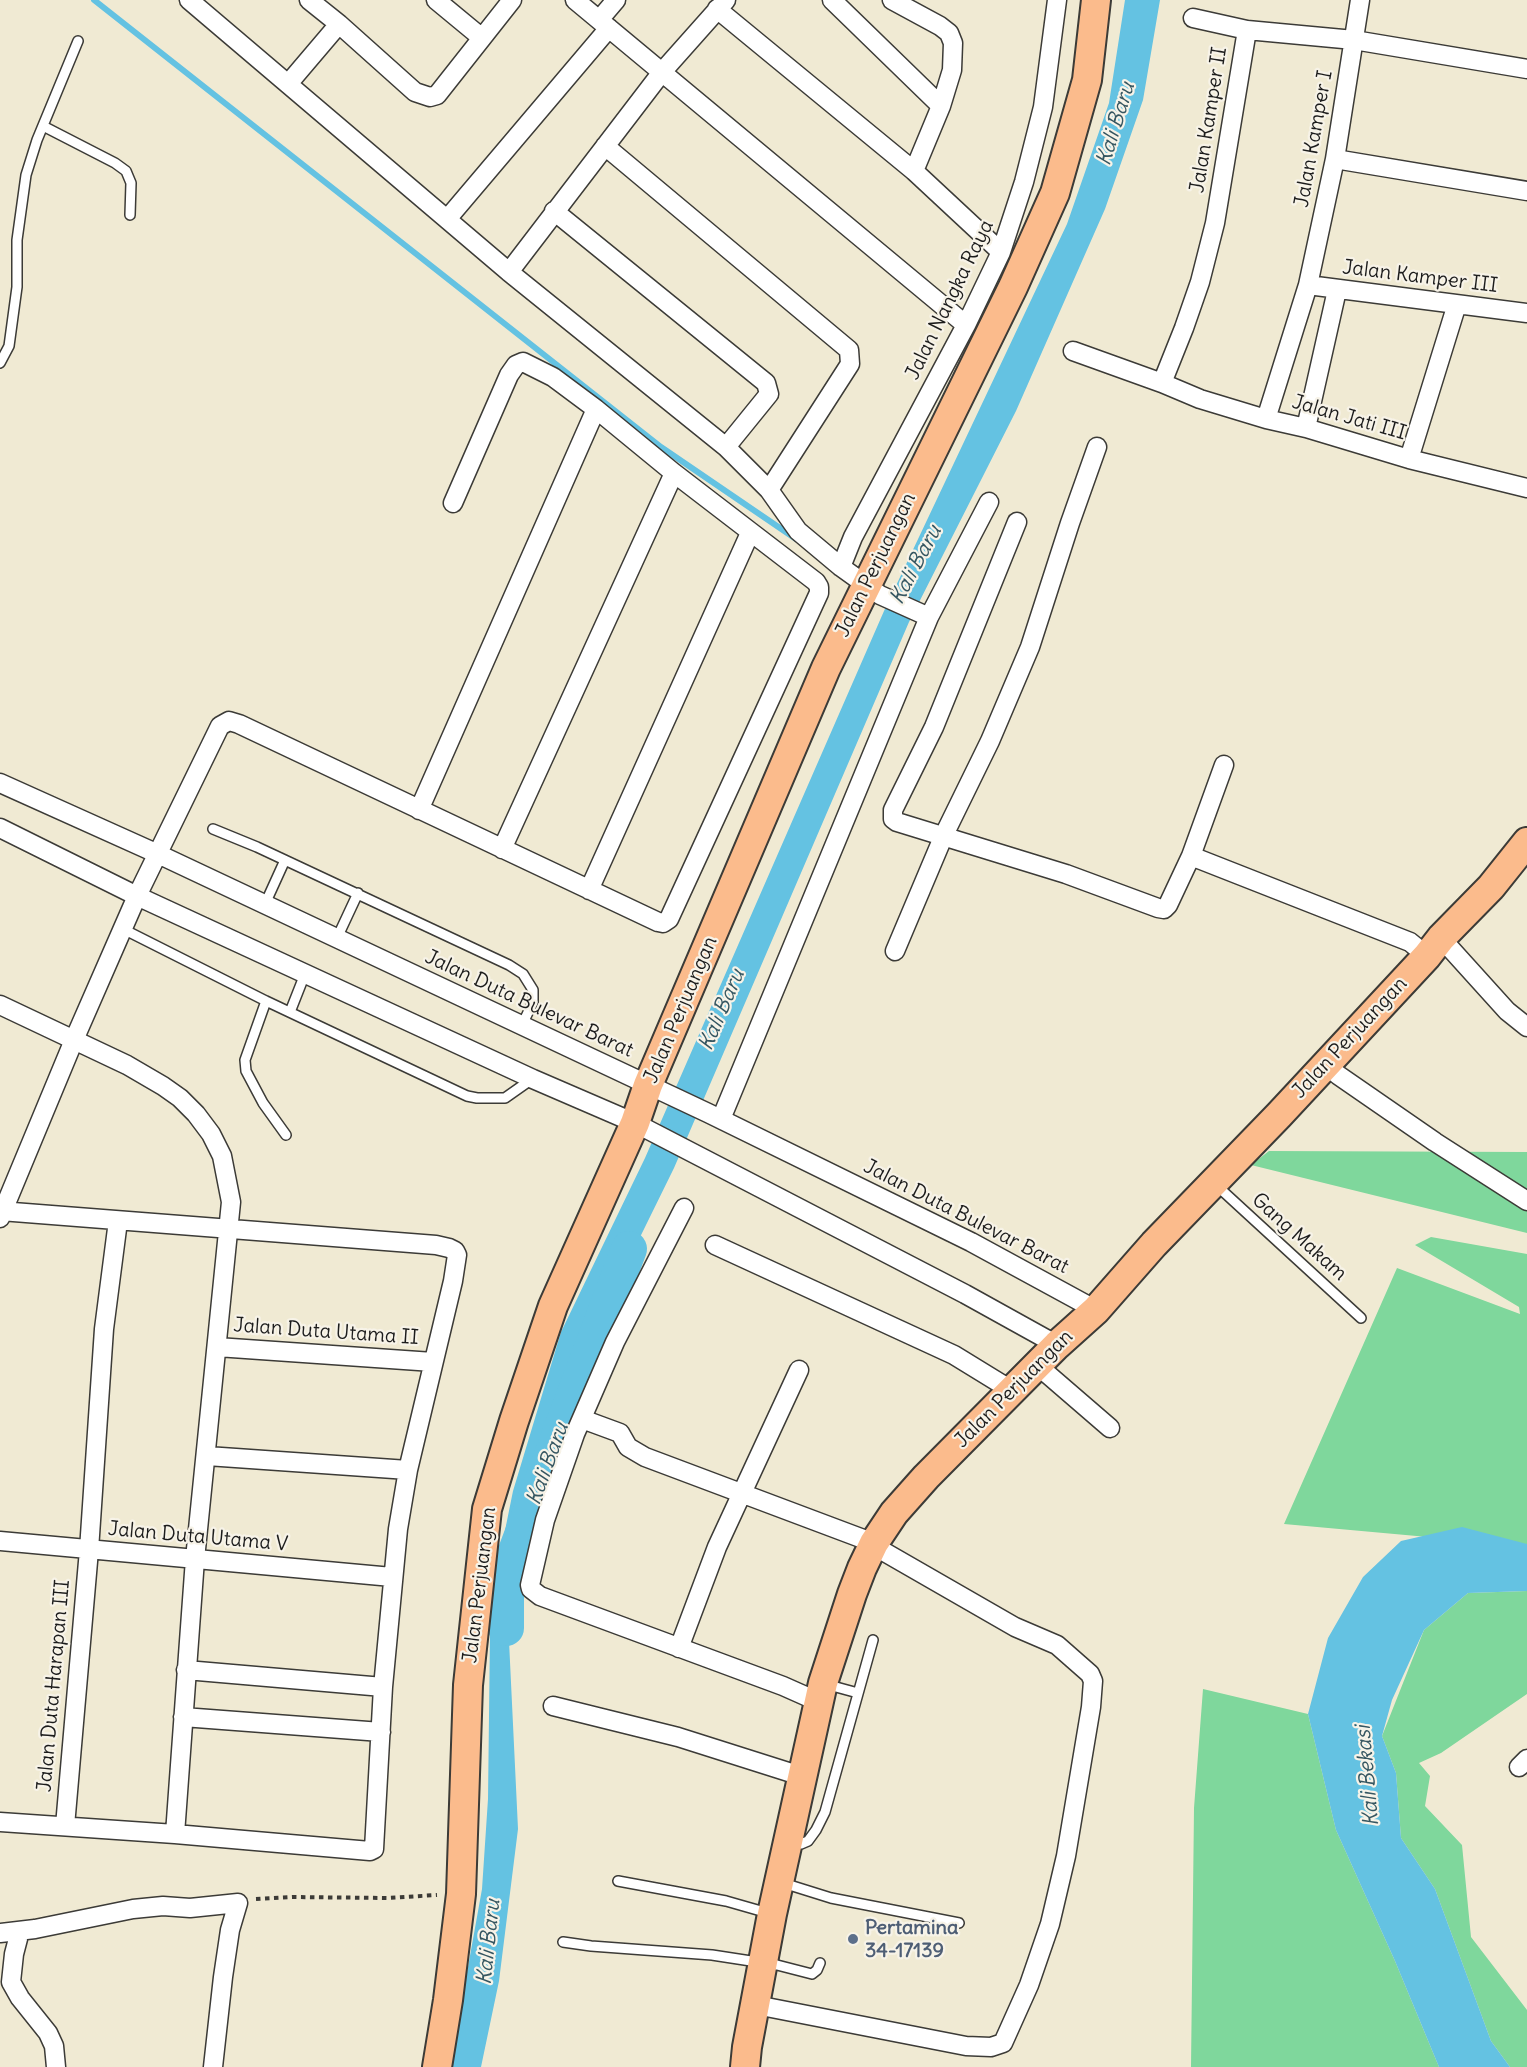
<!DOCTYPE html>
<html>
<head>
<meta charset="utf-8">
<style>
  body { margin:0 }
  canvas { display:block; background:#f0ead3 }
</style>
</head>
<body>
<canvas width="1527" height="2067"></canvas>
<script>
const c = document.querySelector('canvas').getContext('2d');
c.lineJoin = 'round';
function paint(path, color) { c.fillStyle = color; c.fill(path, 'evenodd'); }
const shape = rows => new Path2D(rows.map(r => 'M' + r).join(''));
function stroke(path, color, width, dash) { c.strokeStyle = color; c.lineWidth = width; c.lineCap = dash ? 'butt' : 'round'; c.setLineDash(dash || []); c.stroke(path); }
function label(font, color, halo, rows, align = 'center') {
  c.font = font + ' Delius,sans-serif'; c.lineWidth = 4.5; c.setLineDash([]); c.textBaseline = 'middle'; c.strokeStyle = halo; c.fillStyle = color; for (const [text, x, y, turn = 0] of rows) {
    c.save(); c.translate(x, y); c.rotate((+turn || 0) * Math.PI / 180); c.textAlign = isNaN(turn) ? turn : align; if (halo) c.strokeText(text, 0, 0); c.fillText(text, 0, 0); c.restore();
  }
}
paint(shape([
  [1269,1151,1527,1152,1527,1233,1251,1165],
  [1431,1237,1527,1254,1527,1546,1284,1524,1397,1268,1520,1314,1519,1307,1415,1245],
  [1527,1591,1527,1694,1441,1753,1419,1763,1430,1776,1425,1806,1462,1845,1471,1937,1527,2010,1527,2067,1510,2067,1491,2041,1435,1889,1401,1838,1396,1773,1382,1736,1424,1630,1468,1593],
  [1203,1689,1308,1714,1336,1830,1395,1961,1439,2067,1191,2067,1194,1808]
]), '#7fd79c');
paint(shape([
  [1125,0,1160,0,1143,100,1105,209,1016,411,909,622,674,1168,589,1341,527,1494,506,1578,518,1829,499,1981,481,2067,450,2067,482,1889,488,1799,490,1633,496,1575,513,1491,561,1332,645,1158,884,611,1067,224,1109,103],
  [1462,1527,1527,1544,1527,1591,1468,1593,1424,1630,1392,1700,1382,1736,1396,1773,1401,1838,1435,1889,1491,2041,1510,2067,1439,2067,1395,1961,1336,1830,1308,1714,1328,1638,1363,1577,1401,1541]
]), '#64c2e2');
stroke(shape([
  [94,0,661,447,796,539]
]), '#64c2e2', 6);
stroke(shape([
  [506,1628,506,1578,629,1249]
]), '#64c2e2', 36);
const service = shape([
  [43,126,115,163,126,171,131,183,130,215],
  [0,363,9,346,17,287,17,240,26,175,37,140,78,41],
  [213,829,257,847,509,965,523,974,533,990,533,1002,522,1025],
  [265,904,285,860],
  [123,929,266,1001,467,1096,477,1098,505,1098,532,1079],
  [337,938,358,893],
  [266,1001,245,1060,246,1071,263,1103,286,1135],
  [290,1012,305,974],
  [1215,1184,1361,1318],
  [825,1684,858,1693],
  [792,1844,801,1844,808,1841,816,1830,825,1812,873,1640],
  [618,1881,726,1901,768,1913],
  [783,1883,831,1898,959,1923],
  [563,1942,591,1946,712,1955,777,1965,812,1974,817,1970,820,1963]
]);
const minor = shape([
  [189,0,509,272,726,447,769,490,798,531,841,567,880,595,929,617],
  [309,0,339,24,415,92,430,97,437,95,512,0],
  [436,0,482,38],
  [575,0,966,325],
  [832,0,941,106],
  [892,0,940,26,949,33,953,43,952,70,941,106,914,171,1001,252],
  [717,9,914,171],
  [1193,18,1247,30],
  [599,20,616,0],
  [288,84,339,24],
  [605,146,849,350,850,364,769,490],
  [1335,159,1527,191],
  [554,211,766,383,769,394,726,447],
  [448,218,609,28],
  [509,272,662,72,726,0],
  [1308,285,1527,313],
  [1073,351,1162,383,1200,399,1266,419,1306,428,1409,459,1527,488],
  [1162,383,1184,328,1200,282,1215,223,1247,30,1354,40,1527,69],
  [1266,419,1308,285,1335,159,1360,0],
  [1306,428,1337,290],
  [1409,459,1457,304],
  [1017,522,934,727,893,810,893,819,897,822,1066,874,1158,908,1164,909,1168,905,1191,856,1410,942,1427,956],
  [841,567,853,537,966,325,1001,252,1024,182,1043,107,1057,0],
  [0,783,158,854,708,1113,971,1242,1096,1310],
  [419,810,596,409],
  [0,828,137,896,533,1079,635,1123,965,1294,1057,1345],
  [502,849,674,473],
  [1191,856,1224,765],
  [589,890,750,533],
  [1441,938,1507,1011,1527,1027],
  [895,951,944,835,990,741,1030,647,1070,523,1097,447],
  [0,1005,127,1065,163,1086,180,1098,196,1114,211,1134,222,1156,231,1202,195,1559,175,1834],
  [1326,1065,1338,1075,1435,1142,1527,1201],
  [721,1119,929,617,989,502],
  [684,1208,615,1342,575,1434,545,1520,530,1585,531,1589,540,1596,783,1686,819,1702],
  [0,1211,436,1245,449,1248,455,1251,457,1255,453,1281,408,1470,398,1529,383,1687,374,1849,370,1851,175,1834,0,1822],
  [0,1218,74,1040,137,896,220,726,229,721,239,724,658,922,663,923,669,919,819,593,819,587,816,582,674,473,596,409,553,377,523,362,516,365,509,375,453,503],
  [715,1245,954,1355,1011,1390],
  [217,1347,433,1362],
  [1037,1365,1110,1428],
  [582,1419,620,1433,628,1447,645,1457,874,1543,881,1550,1015,1627,1057,1645,1090,1674,1093,1681,1091,1707,1066,1856,1050,1924,1029,1985,1003,2043,991,2047,966,2046,756,2005],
  [207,1456,408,1470],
  [0,1541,392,1577],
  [679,1648,717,1547,799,1370],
  [186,1670,383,1687],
  [553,1706,678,1737,801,1776],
  [183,1717,381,1732],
  [1519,1767,1527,1759],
  [65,1826,89,1550,104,1329,118,1221],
  [20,1931,14,1954,11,1982,20,1998,48,2033,54,2046,56,2067],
  [0,1933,35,1929,133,1909,163,1906,190,1908,238,1903,230,1930,223,1977,213,2067]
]);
const primary = shape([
  [437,2067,448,2000,461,1894,468,1685,487,1509,514,1421,553,1306,635,1123,648,1085,826,668,1013,287,1055,193,1087,80,1096,0],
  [745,2067,747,2047,772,1914,823,1683,852,1594,862,1568,874,1543,894,1513,926,1477,1057,1345,1096,1310,1154,1244,1279,1115,1427,956,1441,938,1491,887,1527,842]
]);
stroke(service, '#3c3b37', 12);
stroke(minor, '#3c3b37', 21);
stroke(primary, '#3c3b37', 32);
stroke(shape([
  [256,1899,292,1897,387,1898,437,1895]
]), '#3c3b37', 4, [4.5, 4.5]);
stroke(service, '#fff', 9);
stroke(minor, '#fff', 18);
stroke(primary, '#fbbb8c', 28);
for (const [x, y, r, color] of [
  [853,1939,6,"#5c6f8a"]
]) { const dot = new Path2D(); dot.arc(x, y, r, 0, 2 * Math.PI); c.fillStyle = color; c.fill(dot); stroke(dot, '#f7f3e8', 2); }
label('20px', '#1c1c1c', '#f7f3e8', [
  ["Jalan Kamper II",1209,120,-81],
  ["Jalan Kamper I",1314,139,-80],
  ["Jalan Kamper III",1420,277,7],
  ["Jalan Nangka Raya",950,300,-64],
  ["Jalan Jati III",1349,418,16],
  ["Jalan Perjuangan",876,565,-64],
  ["Jalan Duta Bulevar Barat",529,1004,25],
  ["Jalan Perjuangan",681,1010,-67],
  ["Jalan Perjuangan",1350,1038,-47],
  ["Jalan Duta Bulevar Barat",966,1217,27],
  ["Gang Makam",1299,1237,42],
  ["Jalan Duta Utama II",326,1332,4],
  ["Jalan Perjuangan",1014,1389,-45],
  ["Jalan Duta Utama V",198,1537,5],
  ["Jalan Perjuangan",480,1585,-83],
  ["Jalan Duta Harapan III",54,1686,-85]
]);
label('bold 20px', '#4e5e75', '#f7f3e8', [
  ["Pertamina",865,1928],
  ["34-17139",865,1951]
], 'left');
label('italic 21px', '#355661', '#f7f3e8', [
  ["Kali Baru",1116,124,-73],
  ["Kali Baru",916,565,-62],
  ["Kali Baru",722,1010,-67],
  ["Kali Baru",548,1464,-70],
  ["Kali Bekasi",1368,1776,-95],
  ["Kali Baru",489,1942,-84]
]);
</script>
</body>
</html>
